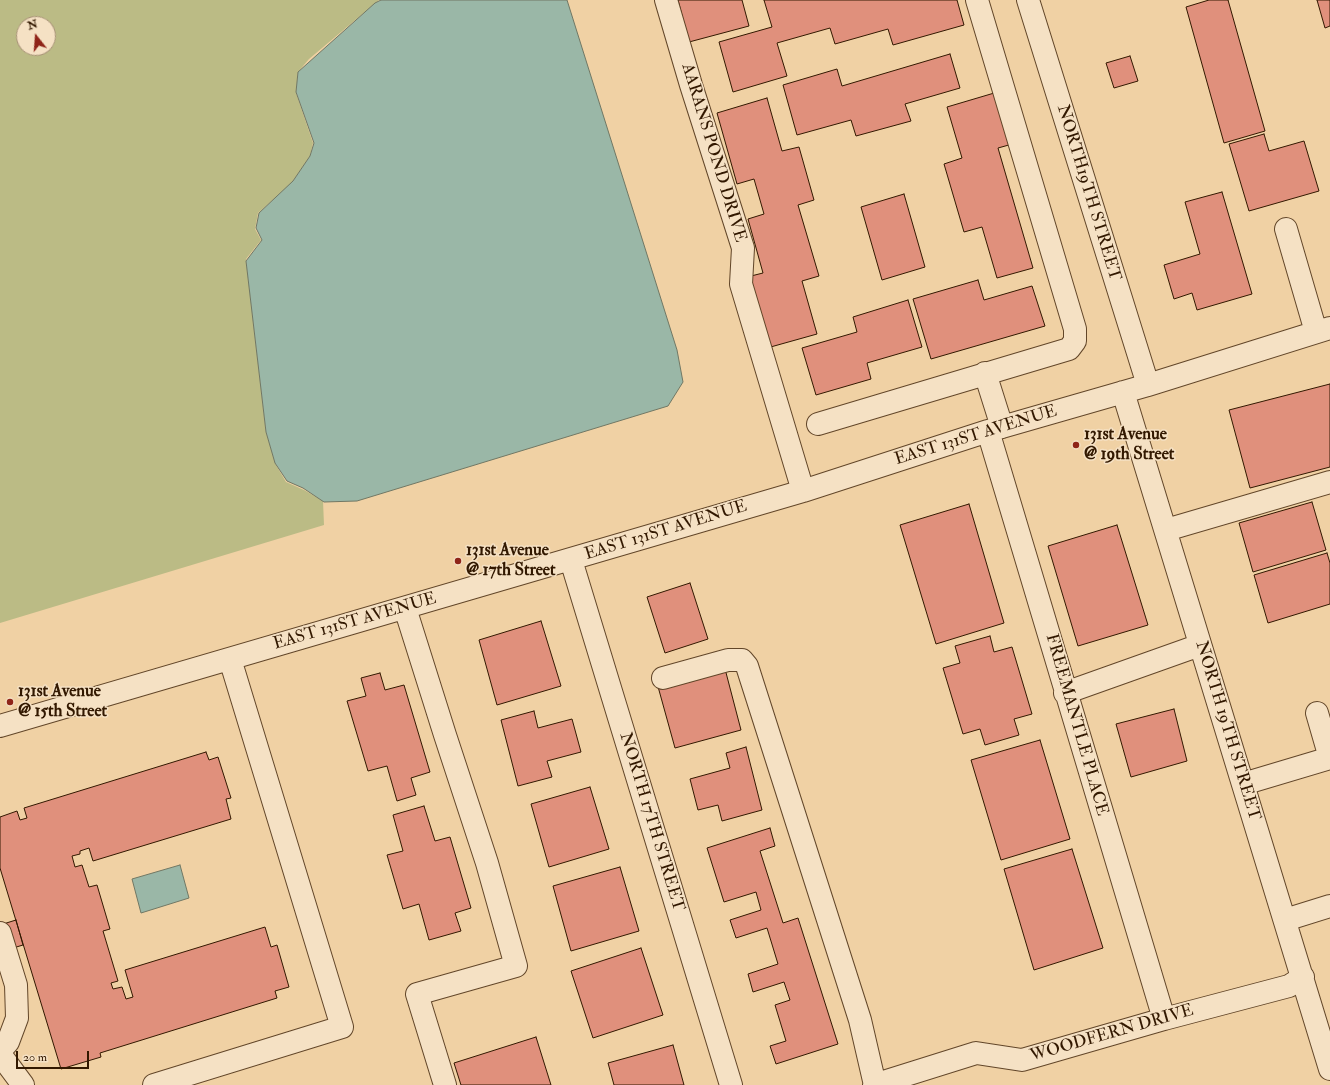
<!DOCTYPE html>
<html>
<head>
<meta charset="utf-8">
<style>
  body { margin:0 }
  #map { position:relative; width:1330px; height:1085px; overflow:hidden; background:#f0d1a4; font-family:"IM FELL Double Pica",serif }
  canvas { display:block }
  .north { position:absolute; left:16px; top:16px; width:40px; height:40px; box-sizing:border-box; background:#f5e1c4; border:1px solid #a79176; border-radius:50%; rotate:343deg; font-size:11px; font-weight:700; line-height:16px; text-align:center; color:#321800 }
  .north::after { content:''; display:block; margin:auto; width:14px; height:18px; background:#8f2418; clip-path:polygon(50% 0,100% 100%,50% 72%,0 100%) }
  .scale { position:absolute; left:16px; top:1051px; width:73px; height:18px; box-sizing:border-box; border:2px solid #321800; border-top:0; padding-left:5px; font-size:12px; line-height:14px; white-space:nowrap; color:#321800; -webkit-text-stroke:3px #f5e1c4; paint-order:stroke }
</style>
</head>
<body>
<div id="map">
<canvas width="1330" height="1085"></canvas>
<div class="north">N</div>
<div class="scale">20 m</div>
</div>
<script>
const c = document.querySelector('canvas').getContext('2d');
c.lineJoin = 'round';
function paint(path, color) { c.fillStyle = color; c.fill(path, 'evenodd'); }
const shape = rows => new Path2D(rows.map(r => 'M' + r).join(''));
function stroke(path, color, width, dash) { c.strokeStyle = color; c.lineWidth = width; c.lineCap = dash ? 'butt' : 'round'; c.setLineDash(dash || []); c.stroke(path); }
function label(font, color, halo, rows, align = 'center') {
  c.font = font + ' "IM FELL Double Pica",serif'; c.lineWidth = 3; c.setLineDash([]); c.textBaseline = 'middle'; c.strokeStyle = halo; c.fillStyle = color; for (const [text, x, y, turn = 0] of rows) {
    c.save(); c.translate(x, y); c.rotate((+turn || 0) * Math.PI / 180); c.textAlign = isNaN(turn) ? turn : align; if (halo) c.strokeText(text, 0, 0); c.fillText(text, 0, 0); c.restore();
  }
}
paint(shape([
  [0,0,379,0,309,59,298,72,296,93,313,143,310,156,291,184,258,213,255,229,261,240,246,259,266,432,276,465,286,482,304,490,323,501,324,525,0,623],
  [24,24,48,24,48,48,24,48]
]), '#bbbb85');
const water = shape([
  [381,0,567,0,677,350,683,382,668,406,357,501,324,502,303,488,287,481,275,463,266,432,246,261,262,240,256,228,259,213,293,181,310,156,314,143,296,92,298,72,375,3,381,0],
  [180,865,189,898,141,913,132,879,180,865]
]);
paint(water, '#9ab7a7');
stroke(water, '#707764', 1);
const building = shape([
  [678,0,742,0,749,26,689,42,678,0],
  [764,0,957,0,964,25,893,45,888,29,835,44,830,28,777,43,787,76,733,92,719,42,772,27,764,0],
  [1228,0,1265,131,1224,143,1186,7,1209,0,1228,0],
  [1317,0,1330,0,1330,26,1325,28,1317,0],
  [950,54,960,88,905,104,911,121,856,136,851,120,797,135,783,85,837,69,842,86,950,54],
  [1130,56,1138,81,1114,88,1106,63,1130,56],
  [1001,91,1016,143,998,148,1033,268,997,278,982,227,964,232,944,164,962,158,947,107,1001,91],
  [767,98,782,151,799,147,814,200,798,205,819,276,802,281,817,334,767,348,747,277,763,273,748,219,764,214,754,179,737,184,717,113,767,98],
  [1264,134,1269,151,1304,141,1319,191,1249,211,1229,144,1264,134],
  [1222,192,1252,294,1197,310,1192,293,1174,299,1164,265,1200,254,1185,202,1222,192],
  [904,194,925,267,882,280,861,207,904,194],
  [978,280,984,300,1032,286,1045,326,931,359,913,299,978,280],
  [908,300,922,347,867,363,871,379,816,395,802,348,857,332,853,317,908,300],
  [1330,384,1330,467,1250,488,1229,410,1330,384],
  [1312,502,1326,550,1253,572,1239,523,1312,502],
  [969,504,1004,623,936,644,900,525,969,504],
  [1117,525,1148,625,1078,646,1048,546,1117,525],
  [1327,553,1330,563,1330,604,1268,623,1254,575,1327,553],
  [690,583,708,639,665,653,647,597,690,583],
  [541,621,561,686,497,705,479,640,541,621],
  [990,636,994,652,1012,647,1032,714,1014,719,1019,735,985,745,980,729,963,734,943,668,960,663,955,646,990,636],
  [724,665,741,730,675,748,657,683,724,665],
  [380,673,385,690,404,685,430,772,411,778,416,795,397,801,387,766,368,771,347,701,366,696,361,678,380,673],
  [1174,709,1187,761,1131,777,1116,724,1174,709],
  [534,711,538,728,572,719,581,752,547,761,552,777,518,786,501,720,534,711],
  [1040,740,1070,839,1001,860,971,760,1040,740],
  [746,747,762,810,722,821,718,805,698,810,690,779,730,768,726,753,746,747],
  [206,752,209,760,218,757,231,798,226,799,231,819,93,861,89,848,80,851,80,854,72,856,75,867,82,865,89,887,97,885,110,929,103,931,118,981,111,983,113,989,122,987,126,999,133,997,125,970,265,927,271,947,277,945,289,987,275,991,277,998,100,1053,101,1057,61,1069,0,868,0,817,17,811,20,820,27,818,24,808,206,752],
  [590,787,609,849,549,867,531,804,590,787],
  [424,806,435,841,450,837,471,908,455,913,461,931,429,940,419,904,403,909,387,855,403,851,393,815,424,806],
  [770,828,775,846,760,851,783,923,798,918,838,1044,776,1064,770,1046,786,1041,775,1005,790,1000,784,982,753,992,748,974,778,964,767,928,736,938,730,920,761,910,756,892,724,902,707,848,770,828],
  [1072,849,1103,948,1034,970,1004,869,1072,849],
  [620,867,639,931,571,951,553,886,620,867],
  [16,920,23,945,0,952,0,925,16,920],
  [641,948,663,1015,593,1038,571,971,641,948],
  [536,1037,551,1085,461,1085,454,1063,536,1037],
  [673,1045,684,1085,614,1085,608,1063,673,1045]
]);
paint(building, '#e0907c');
stroke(building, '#321800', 1);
const minor = shape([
  [666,0,691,85,743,248,741,284,803,491],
  [1028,0,1148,385],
  [1286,229,1316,332],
  [985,373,1002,427],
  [1123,392,1330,1069],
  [818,424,1069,349,1075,341,1075,329,977,0],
  [988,431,1164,1019],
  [1166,530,1330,482],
  [571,560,731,1085],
  [405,608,445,735,487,863,516,966,417,994,445,1085],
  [663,678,728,660,742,660,747,666,860,1020,875,1085],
  [1065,693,1200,645],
  [0,726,803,491,988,431,1148,385,1330,328],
  [1243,784,1330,758,1317,713],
  [1285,920,1330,906],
  [0,933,16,985,17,1018,8,1042,0,1051],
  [0,1054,23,1085],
  [154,1085,342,1027,230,659],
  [874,1085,976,1053,1022,1060,1164,1019,1289,986,1303,977]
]);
stroke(minor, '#624629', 24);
stroke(minor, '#f5e1c4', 22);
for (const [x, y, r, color] of [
  [1076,445,4,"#8f2418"],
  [458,561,4,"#8f2418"],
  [10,702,4,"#8f2418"]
]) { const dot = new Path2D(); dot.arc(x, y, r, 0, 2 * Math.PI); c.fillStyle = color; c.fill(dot); stroke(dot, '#f5e1c4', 1.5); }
label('17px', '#321800', '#f5e1c4', [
  ["AARANS POND DRIVE",713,153,73],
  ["NORTH19TH STREET",1088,193,73],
  ["EAST 131ST AVENUE",976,436,-17],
  ["EAST 131ST AVENUE",666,531,-17],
  ["EAST 131ST AVENUE",355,622,-16],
  ["FREEMANTLE PLACE",1076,725,74],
  ["NORTH 19TH STREET",1227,731,73],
  ["NORTH 17TH STREET",651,822,73],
  ["WOODFERN DRIVE",1112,1034,-16]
]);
label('bold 17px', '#321800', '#f5e1c4', [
  ["131st Avenue",1084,435],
  ["@ 19th Street",1084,455],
  ["131st Avenue",466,551],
  ["@ 17th Street",466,571],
  ["131st Avenue",18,692],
  ["@ 15th Street",18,712]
], 'left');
</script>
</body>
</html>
